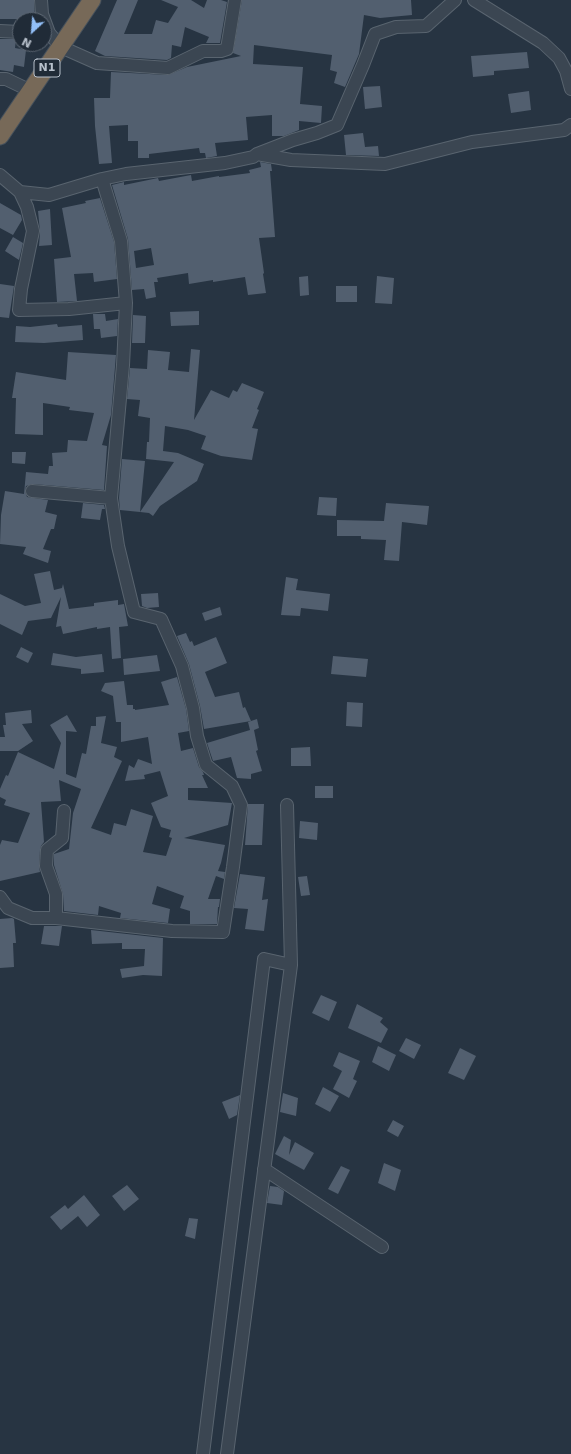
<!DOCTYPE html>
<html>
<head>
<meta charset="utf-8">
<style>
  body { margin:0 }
  #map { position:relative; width:571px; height:1454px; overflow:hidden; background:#273442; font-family:"DejaVu Sans",sans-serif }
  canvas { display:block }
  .north { position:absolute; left:12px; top:12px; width:40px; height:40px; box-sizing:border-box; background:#202b37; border:1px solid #5d6773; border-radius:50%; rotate:206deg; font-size:11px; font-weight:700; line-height:16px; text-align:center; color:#b8c1cc }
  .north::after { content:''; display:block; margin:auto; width:14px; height:18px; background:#92bff7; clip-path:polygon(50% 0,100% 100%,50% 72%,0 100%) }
</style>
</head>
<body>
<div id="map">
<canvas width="571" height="1454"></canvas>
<div class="north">N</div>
</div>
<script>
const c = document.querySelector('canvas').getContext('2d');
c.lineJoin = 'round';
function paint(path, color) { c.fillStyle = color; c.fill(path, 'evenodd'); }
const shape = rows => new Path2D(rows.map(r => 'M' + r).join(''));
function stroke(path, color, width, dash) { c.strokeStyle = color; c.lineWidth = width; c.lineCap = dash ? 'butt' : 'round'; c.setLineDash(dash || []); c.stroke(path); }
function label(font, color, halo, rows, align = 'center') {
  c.font = font + ' "DejaVu Sans",sans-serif'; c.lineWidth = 4; c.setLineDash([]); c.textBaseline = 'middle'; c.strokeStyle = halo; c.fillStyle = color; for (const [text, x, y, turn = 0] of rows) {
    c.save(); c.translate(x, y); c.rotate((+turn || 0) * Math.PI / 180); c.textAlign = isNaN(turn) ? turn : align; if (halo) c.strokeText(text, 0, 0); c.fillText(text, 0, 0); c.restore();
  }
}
paint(shape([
  [0,0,34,0,35,19,0,19],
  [117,0,138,0,124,34,152,34,156,20,168,23,178,7,161,0,191,0,204,8,207,0,221,0,227,2,220,43,206,43,209,37,185,27,181,47,172,45,171,58,167,60,105,56,95,51],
  [242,0,411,0,412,15,380,18,364,15,359,54,345,87,334,83,337,72,330,70,332,55,254,45,253,64,303,67,300,104,322,106,321,123,299,121,299,130,284,136,272,136,272,115,246,117,248,140,215,143,217,156,206,158,205,153,200,153,199,148,149,154,149,158,138,158,138,141,128,141,128,125,109,126,112,163,99,164,95,126,94,98,110,98,111,72,168,75,187,67,241,56,233,53],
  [0,39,16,39,15,48,26,50,24,67,14,65,13,72,0,70],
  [527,52,529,68,494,71,494,75,473,77,471,56],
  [380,86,382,107,365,109,363,87],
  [529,91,531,110,511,113,508,94],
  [363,133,365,147,378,146,379,156,346,155,344,135],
  [260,162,271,164,272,171,270,171,275,237,259,238,264,273,263,274,266,293,248,295,245,277,213,282,213,280,189,284,188,273,157,278,158,282,154,282,156,297,146,299,144,289,132,290,128,239,112,185,124,182,124,185,158,178,159,181,191,175,192,181,219,176,219,177,250,173,249,170,261,167],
  [151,248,154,265,136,268,134,251],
  [100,198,114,242,117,279,94,282,93,273,74,274,77,301,57,302,54,259,71,257,62,208,86,203,85,201],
  [0,203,21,215,22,220,13,235,0,228],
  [50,209,52,245,39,246,40,232,38,211],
  [13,237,23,243,19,260,5,251],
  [308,276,309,295,300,296,299,277],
  [377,276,394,278,392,304,375,303],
  [0,284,14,286,9,318,0,317],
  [336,286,357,286,357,302,336,302],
  [199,311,199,325,171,326,170,312],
  [93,314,105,314,106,321,118,319,117,336,101,338,100,329,94,329],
  [133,315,146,316,145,343,132,343],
  [57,324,58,327,82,325,83,340,44,343,15,342,16,326,30,327],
  [191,349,200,350,194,420,211,390,229,398,233,390,237,392,242,383,264,392,257,409,259,410,252,428,258,429,252,460,221,456,201,449,206,436,188,430,165,426,163,451,178,453,204,464,197,481,160,506,153,516,149,513,140,512,174,462,146,459,147,442,149,442,150,418,138,416,140,400,127,399,130,368,147,369,148,350,170,352,168,370,189,372],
  [68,352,116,355,111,415,102,445,107,446,104,490,33,484,26,486,25,491,27,497,48,500,45,512,57,515,54,529,51,529,43,549,51,551,48,563,23,554,26,547,0,544,1,515,5,491,24,494,26,472,48,474,49,466,53,466,52,453,67,452,68,440,87,441,94,413,69,410,70,407,43,403,43,435,15,434,16,398,12,398,16,372,66,380],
  [12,452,26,452,25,464,12,463],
  [122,459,145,461,140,512,120,510,119,498],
  [319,497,337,498,336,516,317,515],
  [83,503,104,505,105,509,102,509,100,520,81,518],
  [386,503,429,506,427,525,402,522,399,561,384,560,386,540,361,539,361,536,337,536,337,520,384,521],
  [50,571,54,590,62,588,63,584,69,609,94,606,94,603,118,600,118,605,124,604,128,626,119,627,121,658,112,659,110,627,97,629,97,627,63,634,61,626,56,627,61,597,51,618,28,621,22,635,0,624,0,594,25,606,41,603,34,574],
  [286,577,298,579,296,590,330,594,328,611,301,608,300,616,281,615],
  [158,593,159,607,147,608,142,606,141,594],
  [220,607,222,615,205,621,202,613],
  [186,633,190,642,192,641,194,646,216,637,227,663,205,672,215,697,239,692,243,708,245,707,251,721,204,729,200,706,189,664,177,636],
  [21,647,33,653,28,663,16,657],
  [53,653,76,657,102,654,104,672,81,674,81,669,51,665],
  [157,655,160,671,124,675,123,659],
  [333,656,368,659,366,677,331,674],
  [177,677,186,709,189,731,178,733,181,751,193,748,199,767,203,772,204,775,202,775,208,788,188,788,188,800,232,803,228,825,184,838,225,845,221,863,218,871,225,872,224,879,216,876,208,899,220,899,219,907,218,907,217,924,190,924,190,911,180,908,184,896,157,886,152,904,170,909,168,923,120,918,121,913,99,906,98,915,64,911,63,894,54,865,54,854,69,849,73,813,81,789,59,780,61,801,41,802,44,842,41,846,40,850,39,866,40,872,0,881,0,845,2,840,18,843,30,813,4,805,6,800,0,797,0,789,6,775,8,776,18,752,54,769,61,743,50,725,67,715,77,732,66,731,66,774,76,778,82,753,86,754,91,726,96,726,96,717,106,716,101,743,117,747,114,757,122,761,91,828,111,835,114,823,126,826,131,809,153,816,143,852,166,856,172,838,169,837,171,830,161,827,151,803,168,796,160,771,144,775,145,779,125,781,129,765,134,768,138,759,152,764,148,737,121,742,121,722,116,722,113,696,101,691,105,683,124,681,127,705,133,705,133,709,135,709,135,710,169,705,161,682],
  [347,702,363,703,362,727,346,726],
  [31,710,32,723,22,724,33,741,18,751,0,751,0,737,5,737,3,725,6,725,5,713],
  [257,719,259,728,254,730,258,750,256,751,262,771,251,774,251,779,237,778,231,757,213,761,207,743,250,730,248,722],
  [310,747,311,766,291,766,291,748],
  [315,786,333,786,333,798,315,798],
  [248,804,264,804,262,845,245,845],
  [300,821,318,823,317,840,299,838],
  [240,874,265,877,262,900,268,899,264,931,245,929,248,909,234,908],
  [307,876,310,895,301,896,298,877],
  [12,918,14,919,16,943,13,943,14,967,0,968,0,919],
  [44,926,62,926,59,946,41,944],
  [91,930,163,938,162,976,143,975,122,978,120,969,144,966,145,949,122,949,122,943,92,944],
  [321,995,337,1002,329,1021,312,1013],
  [357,1004,383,1018,380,1022,388,1029,381,1043,348,1028],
  [406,1038,421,1045,414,1059,399,1051],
  [378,1046,396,1055,389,1071,372,1062],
  [460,1048,476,1056,464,1080,448,1073],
  [339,1052,360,1061,353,1079,357,1081,349,1098,333,1089,342,1071,333,1066],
  [323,1087,339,1096,330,1112,315,1104],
  [283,1093,298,1098,296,1116,280,1112],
  [240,1095,237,1115,229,1119,222,1102],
  [393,1120,404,1126,398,1137,387,1131],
  [284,1136,291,1140,289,1155,295,1142,314,1153,304,1170,275,1154],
  [384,1163,401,1170,395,1191,378,1183],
  [341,1166,350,1170,338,1194,328,1189],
  [127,1185,139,1199,124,1211,112,1196],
  [270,1186,278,1187,284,1191,282,1205,267,1203],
  [84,1195,100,1215,87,1227,78,1216,61,1230,50,1217,65,1205,68,1209],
  [189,1218,198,1219,195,1239,185,1236]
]), '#525f6f');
const minor = shape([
  [41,0,42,14,49,33,61,47,97,63,168,68,203,51,221,51,227,49,235,0],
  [474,0,543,43,559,58,566,71,571,89],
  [0,31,20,32],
  [0,79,6,79,31,91],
  [257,154,291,160,385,164,472,142,564,130,571,125],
  [0,175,20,192,49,195,102,179,126,174,225,163,253,157,257,154,293,140,317,133,337,125,363,65,375,34,396,27,426,26,455,0],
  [20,192,27,207,33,231,21,289,19,310,69,309,126,303],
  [32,491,111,498,123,365,126,303,121,241,102,179],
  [0,897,8,908,32,918,56,918,172,931,223,932,233,867,241,805,232,786,206,765,197,736,193,708,182,666,161,619,134,612,118,546,111,498],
  [56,918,56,894,46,866,47,850,62,838,64,811],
  [264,1169,382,1247],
  [203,1454,264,959,291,965],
  [227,1454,291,965,287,805]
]);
const highway = shape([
  [0,136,92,0]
]);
stroke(minor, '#59646f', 14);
stroke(highway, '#46515c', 19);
stroke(minor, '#3b4652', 12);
stroke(highway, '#776958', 17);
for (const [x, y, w] of [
  [47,68,26]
]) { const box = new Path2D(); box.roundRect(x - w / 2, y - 9, w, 18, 3); c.fillStyle = '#202b37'; c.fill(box); stroke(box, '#b8c1cc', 1); }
label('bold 11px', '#b8c1cc', null, [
  ["N1",47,68]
]);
</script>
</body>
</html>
